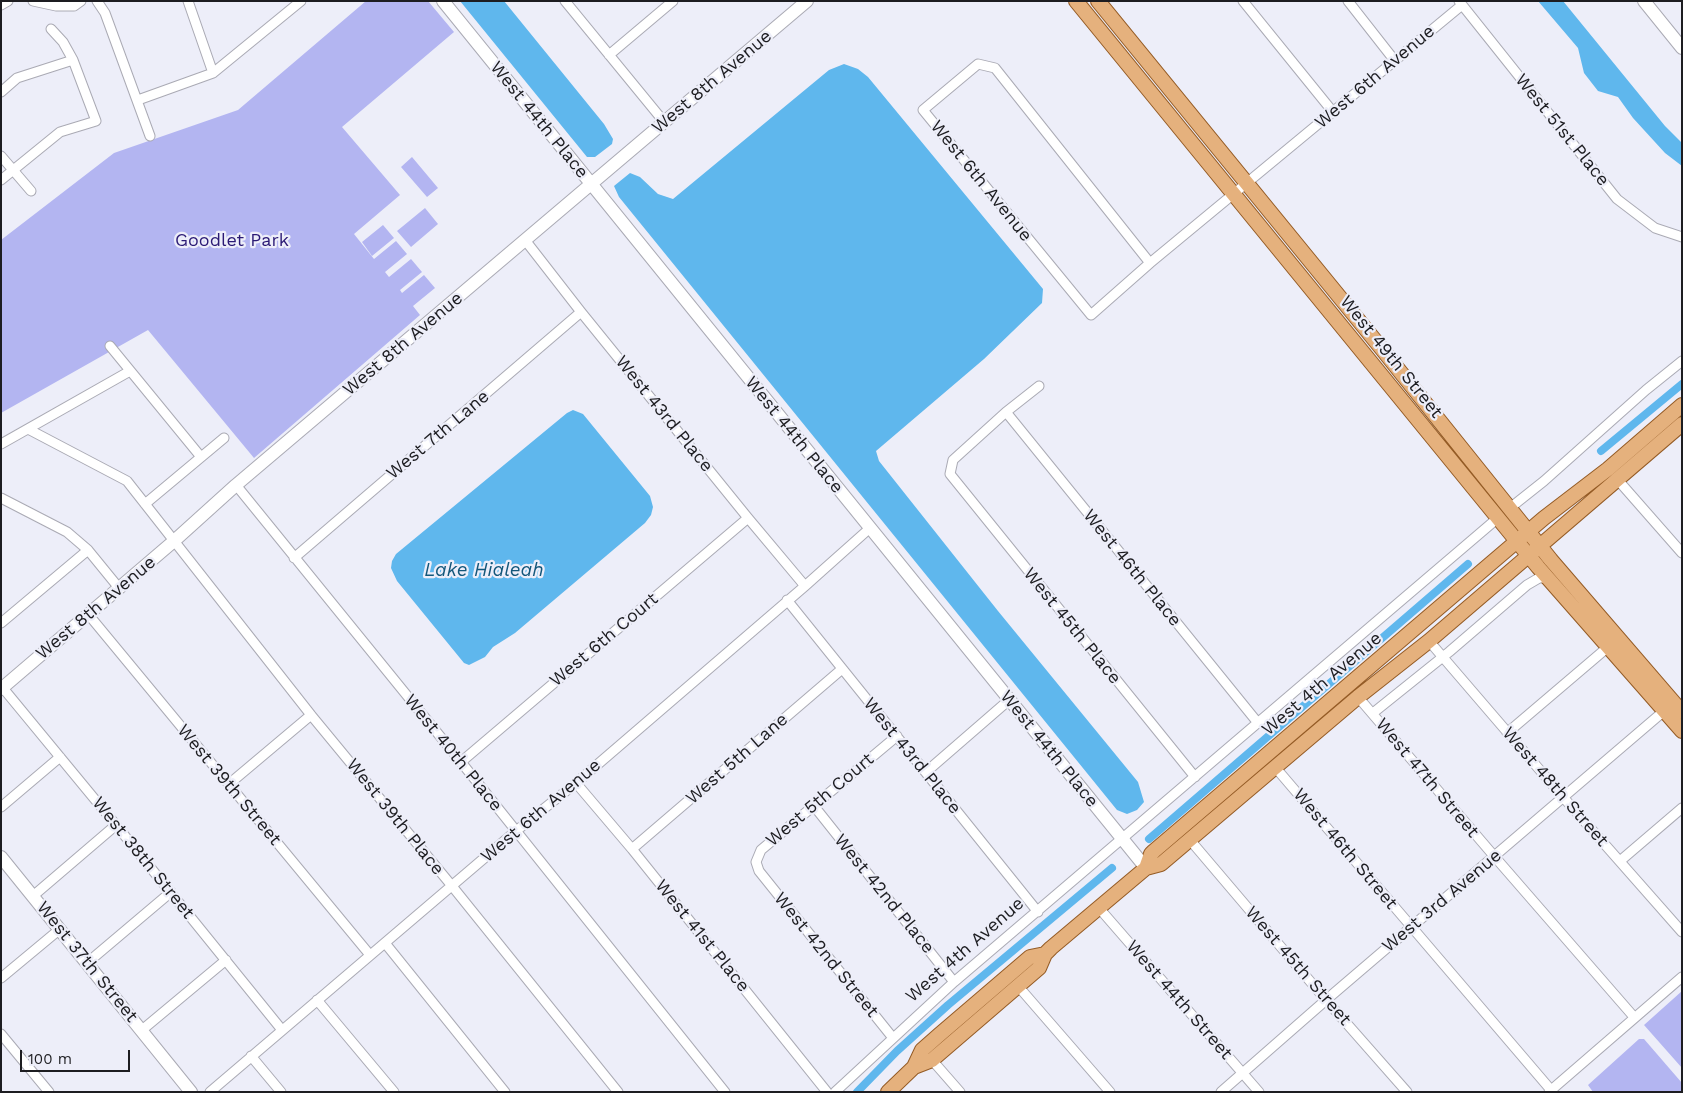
<!DOCTYPE html>
<html>
<head>
<meta charset="utf-8">
<style>
  body { margin:0 }
  #map { position:relative; width:1683px; height:1093px; overflow:hidden; background:#edeef9; font-family:"Work Sans",sans-serif }
  canvas { display:block }
  .frame { position:absolute; inset:0; border:2px solid #1d1d21; pointer-events:none }
  .scale { position:absolute; left:20px; top:1050px; width:110px; height:22px; box-sizing:border-box; border:2px solid #1d1d21; border-top:0; padding-left:6px; font-size:15px; line-height:18px; white-space:nowrap; color:#1d1d21; -webkit-text-stroke:4px #edeef9; paint-order:stroke }
</style>
</head>
<body>
<div id="map">
<canvas width="1683" height="1093"></canvas>
<div class="frame"></div>
<div class="scale">100 m</div>
</div>
<script>
const c = document.querySelector('canvas').getContext('2d');
c.lineJoin = 'round';
function paint(path, color) { c.fillStyle = color; c.fill(path, 'evenodd'); }
const shape = rows => new Path2D(rows.map(r => 'M' + r).join(''));
function stroke(path, color, width, dash) { c.strokeStyle = color; c.lineWidth = width; c.lineCap = dash ? 'butt' : 'round'; c.setLineDash(dash || []); c.stroke(path); }
function label(font, color, halo, rows, align = 'center') {
  c.font = font + ' "Work Sans",sans-serif'; c.lineWidth = 4.5; c.setLineDash([]); c.textBaseline = 'middle'; c.strokeStyle = halo; c.fillStyle = color; for (const [text, x, y, turn = 0] of rows) {
    c.save(); c.translate(x, y); c.rotate((+turn || 0) * Math.PI / 180); c.textAlign = isNaN(turn) ? turn : align; if (halo) c.strokeText(text, 0, 0); c.fillText(text, 0, 0); c.restore();
  }
}
paint(shape([
  [366,1,428,1,454,32,342,127,400,195,354,234,374,259,396,241,407,254,385,272,389,277,411,259,422,272,400,290,402,293,424,275,435,288,413,306,420,315,254,458,148,330,1,413,1,240,114,153,238,110],
  [412,157,438,188,427,197,401,167],
  [425,208,438,224,411,247,397,231],
  [383,225,394,238,372,256,362,242],
  [1682,991,1682,1068,1644,1025],
  [1639,1039,1644,1039,1682,1083,1682,1092,1593,1092,1588,1085]
]), '#b3b5f1');
paint(shape([
  [460,1,504,1,604,124,613,139,612,144,595,157,587,157],
  [1538,1,1563,1,1665,126,1682,143,1682,166,1665,153,1633,118,1618,97,1598,91,1584,73,1578,48],
  [844,64,858,69,868,77,1043,289,1042,303,984,359,876,451,879,461,998,611,1138,782,1144,802,1137,810,1127,814,1117,810,619,197,614,186,630,173,640,177,658,194,673,199,829,70],
  [573,410,583,414,650,496,653,507,651,515,645,523,515,633,493,647,485,657,469,665,464,663,397,581,391,568,392,561,396,554,567,413]
]), '#5fb7ed');
stroke(shape([
  [1601,451,1682,384],
  [1149,839,1468,564],
  [857,1092,897,1051,948,1005,1112,868]
]), '#5fb7ed', 8);
const street = shape([
  [33,1,56,6,74,6,81,1],
  [97,1,105,13,150,136],
  [188,1,213,73],
  [565,1,665,123],
  [1243,1,1333,112],
  [1348,1,1395,61],
  [1459,1,1617,199,1655,228,1682,237],
  [1,5,8,1],
  [609,55,673,1],
  [1,92,17,78,73,60],
  [138,100,213,73,301,1],
  [1,156,31,191],
  [1,180,60,132,96,121,73,60,63,42,51,29],
  [525,240,581,312,748,518,805,586],
  [1150,263,1091,315,923,110,978,64,995,68,1150,263,1462,5],
  [110,346,201,457],
  [1039,386,1006,412,953,460,950,474,1195,777],
  [1006,412,1258,723],
  [28,429,127,481,311,715,452,886,618,1092],
  [1,444,130,371],
  [1617,479,1682,553],
  [236,485,461,762,725,1092],
  [1,498,67,532,88,550,119,588],
  [145,504,224,438],
  [1510,508,1544,481,1646,390,1682,361],
  [294,558,581,312],
  [787,600,1038,912],
  [88,614,370,955],
  [1,623,88,550],
  [1429,641,1563,797,1682,932],
  [3,688,116,825,282,1030],
  [1358,697,1494,856,1634,1017],
  [1373,713,1449,652,1527,585,1539,578,1548,578],
  [1507,733,1608,647],
  [461,762,748,518],
  [1275,767,1551,1090],
  [926,772,1009,700],
  [576,783,632,849,827,1092],
  [229,784,311,715],
  [814,806,954,982],
  [1,807,60,757],
  [1190,840,1326,1000,1407,1092],
  [632,849,842,669],
  [1620,861,1682,808],
  [33,896,116,825],
  [1099,908,1259,1092],
  [385,943,505,1092],
  [87,963,171,892],
  [1,978,60,929],
  [1018,986,1110,1092],
  [317,1000,394,1092],
  [142,1030,226,960],
  [1,1034,49,1092],
  [893,1038,759,871,756,862,761,850,897,736],
  [251,1056,281,1092],
  [932,1060,960,1092],
  [210,1092,516,831,576,783,805,586,870,528],
  [835,1092,954,982,1499,517],
  [1221,1092,1326,1000,1664,711],
  [1549,1092,1682,977]
]);
const secondary = shape([
  [443,1,1146,868],
  [1644,1,1682,48],
  [1,689,174,541,236,485,807,1],
  [1,857,191,1092]
]);
const primary = shape([
  [1076,1,1538,567,1682,731],
  [1098,1,1382,349,1551,560,1682,712],
  [1146,868,1151,854,1154,851,1544,518,1608,469,1682,405],
  [914,1067,932,1060,1039,968,1045,954,1051,948,1146,868,1161,864,1358,697,1429,641,1682,424],
  [888,1092,914,1067,922,1050,939,1035,1030,957,1045,954]
]);
stroke(street, '#aaaab4', 11);
stroke(secondary, '#aaaab4', 14);
stroke(primary, '#945b25', 16);
stroke(street, '#fff', 9);
stroke(secondary, '#fff', 12);
stroke(primary, '#e5b17d', 14);
label('18px', '#1d1d21', '#edeef9', [
  ["West 6th Avenue",1375,77,-40],
  ["West 8th Avenue",712,82,-40],
  ["West 44th Place",539,120,51],
  ["West 51st Place",1562,130,51],
  ["West 6th Avenue",981,181,51],
  ["West 8th Avenue",403,344,-40],
  ["West 49th Street",1391,357,51],
  ["West 43rd Place",664,414,51],
  ["West 7th Lane",438,435,-40],
  ["West 44th Place",794,435,51],
  ["West 46th Place",1132,568,51],
  ["West 8th Avenue",96,608,-40],
  ["West 45th Place",1072,626,51],
  ["West 6th Court",604,640,-40],
  ["West 4th Avenue",1322,684,-40],
  ["West 44th Place",1049,749,51],
  ["West 40th Place",453,753,51],
  ["West 43rd Place",912,756,51],
  ["West 5th Lane",737,759,-41],
  ["West 47th Street",1427,778,50],
  ["West 39th Street",229,785,50],
  ["West 48th Street",1555,787,49],
  ["West 5th Court",820,800,-40],
  ["West 6th Avenue",541,811,-40],
  ["West 39th Place",395,817,51],
  ["West 46th Street",1345,849,50],
  ["West 38th Street",143,858,51],
  ["West 42nd Place",884,894,51],
  ["West 3rd Avenue",1442,901,-40],
  ["West 41st Place",702,936,51],
  ["West 4th Avenue",965,950,-41],
  ["West 42nd Street",826,955,51],
  ["West 37th Street",87,962,51],
  ["West 45th Street",1298,966,49],
  ["West 44th Street",1179,1000,49]
]);
label('18px', '#2b1a75', '#edeef9', [
  ["Goodlet Park",232,241]
]);
label('italic 19px', '#13577b', '#edeef9', [
  ["Lake Hialeah",484,570]
]);
</script>
</body>
</html>
